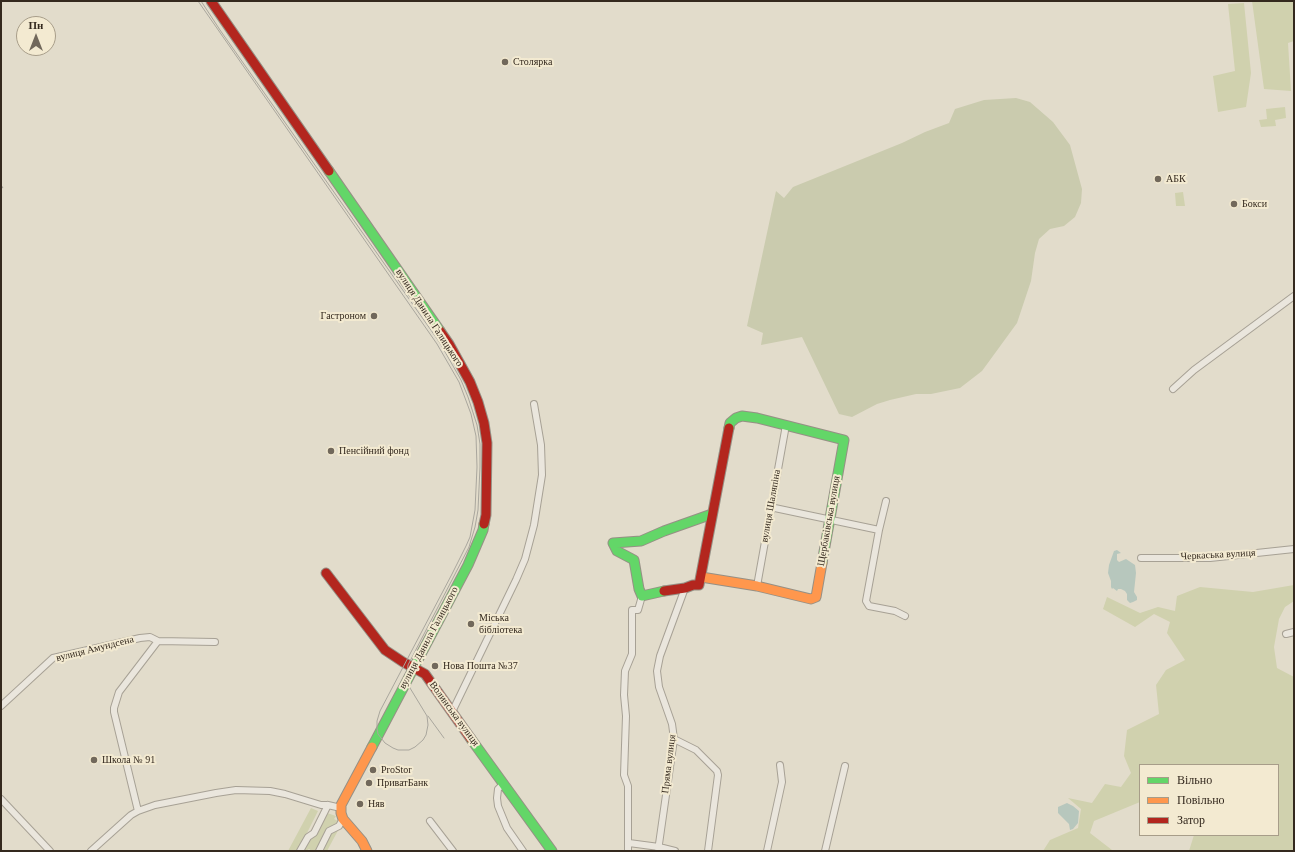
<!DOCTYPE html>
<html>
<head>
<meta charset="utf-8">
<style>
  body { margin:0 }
  #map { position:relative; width:1295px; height:852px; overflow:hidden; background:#e2dccb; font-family:"Times New Roman",serif }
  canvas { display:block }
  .frame { position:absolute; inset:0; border:2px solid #34291e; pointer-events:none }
  .legend { position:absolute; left:1139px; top:764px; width:140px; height:72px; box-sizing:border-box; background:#f3ead1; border:1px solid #a79d89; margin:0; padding:5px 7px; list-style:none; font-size:12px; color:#34291e }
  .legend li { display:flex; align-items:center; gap:8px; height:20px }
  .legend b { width:20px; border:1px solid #a79d89 }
  .north { position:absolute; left:16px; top:16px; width:40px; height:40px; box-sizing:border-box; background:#f3ead1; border:1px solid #a79d89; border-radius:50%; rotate:0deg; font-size:11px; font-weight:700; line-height:16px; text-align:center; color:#34291e }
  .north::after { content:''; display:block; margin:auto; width:14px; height:18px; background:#71685b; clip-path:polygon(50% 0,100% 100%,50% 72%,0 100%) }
</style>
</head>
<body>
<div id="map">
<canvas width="1295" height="852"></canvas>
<div class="frame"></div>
<ul class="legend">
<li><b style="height:5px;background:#63d668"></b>Вільно</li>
<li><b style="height:5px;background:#ff974d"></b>Повільно</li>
<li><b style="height:5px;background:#b3261e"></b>Затор</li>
</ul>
<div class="north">Пн</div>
</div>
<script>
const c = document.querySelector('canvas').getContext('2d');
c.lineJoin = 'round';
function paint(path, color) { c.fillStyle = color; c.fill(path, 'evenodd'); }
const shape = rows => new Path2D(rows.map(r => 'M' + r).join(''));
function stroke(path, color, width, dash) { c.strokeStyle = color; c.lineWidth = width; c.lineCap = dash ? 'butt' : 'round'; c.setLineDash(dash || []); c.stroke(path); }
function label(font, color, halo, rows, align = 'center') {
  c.font = font + ' "Times New Roman",serif'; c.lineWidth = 4; c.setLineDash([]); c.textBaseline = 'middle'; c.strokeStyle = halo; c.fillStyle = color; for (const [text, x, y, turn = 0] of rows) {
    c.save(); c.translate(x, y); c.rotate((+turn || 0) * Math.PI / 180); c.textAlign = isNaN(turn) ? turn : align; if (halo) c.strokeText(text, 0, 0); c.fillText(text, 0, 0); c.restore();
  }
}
paint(shape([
  [1252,1,1294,1,1294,41,1288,43,1291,91,1264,89],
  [1244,3,1251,73,1246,107,1218,112,1213,76,1235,71,1228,4],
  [1285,107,1286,118,1275,120,1276,126,1261,127,1259,120,1267,119,1266,109],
  [1183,192,1185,206,1176,206,1175,193],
  [1294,585,1294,601,1285,607,1279,619,1274,647,1277,668,1294,677,1294,851,1189,851,1194,835,1278,835,1278,765,1140,765,1140,802,1094,821,1090,833,1112,850,1112,851,1043,851,1050,840,1078,828,1081,809,1068,798,1092,803,1105,784,1121,787,1131,773,1124,756,1127,730,1159,714,1156,685,1166,670,1185,660,1167,633,1170,622,1154,614,1135,627,1103,609,1107,597,1140,613,1158,607,1175,611,1177,596,1200,587,1253,592],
  [311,808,318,811,306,835,307,837,327,813,336,816,334,819,342,823,327,851,312,851,309,849,306,851,288,851]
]), '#d0d1ae');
paint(shape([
  [1016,98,1030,102,1053,122,1070,145,1082,189,1081,203,1075,217,1064,226,1050,229,1039,239,1035,253,1031,281,1017,323,982,371,960,388,931,394,916,394,890,400,877,404,852,417,839,414,802,337,761,345,763,333,747,326,776,191,784,198,793,187,902,143,925,132,949,123,955,109,984,100]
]), '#cacbae');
paint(shape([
  [1117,550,1121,553,1117,554,1117,560,1119,562,1126,559,1135,565,1136,573,1134,592,1137,597,1137,600,1133,602,1130,603,1127,600,1127,594,1125,591,1121,589,1118,589,1117,591,1113,588,1112,589,1111,587,1111,581,1108,573,1109,565,1114,551],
  [1067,803,1073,806,1079,811,1078,823,1073,829,1070,830,1069,824,1058,813,1058,807]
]), '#b7c7bd');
const street = shape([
  [1173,389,1194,370,1294,296],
  [886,501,879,530,866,601,869,606,895,611,905,616],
  [770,507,879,530],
  [1141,558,1210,558,1294,549],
  [757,586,786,425],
  [1286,634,1294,632],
  [1,706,53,658,140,638,150,637,158,641],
  [452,712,516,580,525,559,534,525,542,475,541,445,534,404],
  [674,739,696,750,717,771,718,775,708,851],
  [504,783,498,789,497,798,498,806,507,828,523,851],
  [1,799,50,851],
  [138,811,114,712,114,708,119,692,158,641,215,642],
  [430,821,453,851],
  [629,843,659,847,675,851],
  [91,851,131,815,138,811,155,805,216,793,236,790,270,791,285,794,321,805,328,805,341,808],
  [300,851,308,837,314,833,328,805],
  [319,851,329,831,339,826,343,819],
  [628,851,628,786,624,775,626,716,624,695,625,671,632,654,632,610,638,610,642,596],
  [658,851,674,739,672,724,659,687,657,671,660,656,685,588],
  [767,851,782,782,780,765],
  [825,851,845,766]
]);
const fast = shape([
  [329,171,440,331],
  [729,428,730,423,736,418,742,416,757,418,844,440,822,563],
  [664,591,642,596,639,589,634,560,617,551,613,543,641,541,664,531,712,514],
  [471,739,552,851],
  [372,747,468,565,483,530,484,524]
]);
const slow = shape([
  [701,577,757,586,811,599,816,597,822,563],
  [367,851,362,841,343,819,341,813,341,805,372,747]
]);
const jam = shape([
  [211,1,329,171],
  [440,331,449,344,470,382,478,402,484,423,487,443,486,515,484,524],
  [326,573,385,650,403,662,425,674,471,739],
  [664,591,685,588,693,585,699,585,729,428]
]);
stroke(street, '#a7a195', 8);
stroke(fast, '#969085', 11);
stroke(slow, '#969085', 11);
stroke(jam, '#969085', 11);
stroke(street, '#eae6dd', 6);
stroke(fast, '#63d668', 9);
stroke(slow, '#ff974d', 9);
stroke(jam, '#b3261e', 9);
stroke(shape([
  [198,1,437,344,459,382,471,414,476,436,477,467,475,510,470,537,466,546,452,574,380,711,377,721,377,728,378,734,385,743,393,748,398,750,409,750,415,747,423,740,426,735,428,725,427,716,410,688,407,675,408,665,469,547,475,527,478,510,480,467,480,444,477,425,468,397,461,380,440,343,220,30,201,1],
  [428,716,444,738]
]), '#a9a69d', 1);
stroke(shape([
  [1,188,3,187]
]), '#a9a69d', 1.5, [7, 7]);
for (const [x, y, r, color] of [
  [505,62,4,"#71685b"],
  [1158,179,4,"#71685b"],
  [1234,204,4,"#71685b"],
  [374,316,4,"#71685b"],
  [331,451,4,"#71685b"],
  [471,624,4,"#71685b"],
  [435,666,4,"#71685b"],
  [94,760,4,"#71685b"],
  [373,770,4,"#71685b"],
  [369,783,4,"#71685b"],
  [360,804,4,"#71685b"]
]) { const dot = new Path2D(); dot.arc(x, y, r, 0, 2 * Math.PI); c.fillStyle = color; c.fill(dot); stroke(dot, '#f3ead1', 1.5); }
label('10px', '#34291e', '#f3ead1', [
  ["Столярка",513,62],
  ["АБК",1166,179],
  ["Бокси",1242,204],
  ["Гастроном",366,316,"right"],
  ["Пенсійний фонд",339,451],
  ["Міська",479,618],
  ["бібліотека",479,630],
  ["Нова Пошта №37",443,666],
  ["Школа № 91",102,760],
  ["ProStor",381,770],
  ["ПриватБанк",377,783],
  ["Няв",368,804]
], 'left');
label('10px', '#34291e', '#f3ead1', [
  ["вулиця Данила Галицького",429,318,57],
  ["вулиця Шаляпіна",771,506,-80],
  ["Щербаківська вулиця",829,521,-80],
  ["Черкаська вулиця",1218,555,-3],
  ["вулиця Данила Галицького",429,638,-62],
  ["вулиця Амундсена",95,649,-14],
  ["Волинська вулиця",454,714,54],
  ["Пряма вулиця",669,764,-83]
]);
</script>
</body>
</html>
